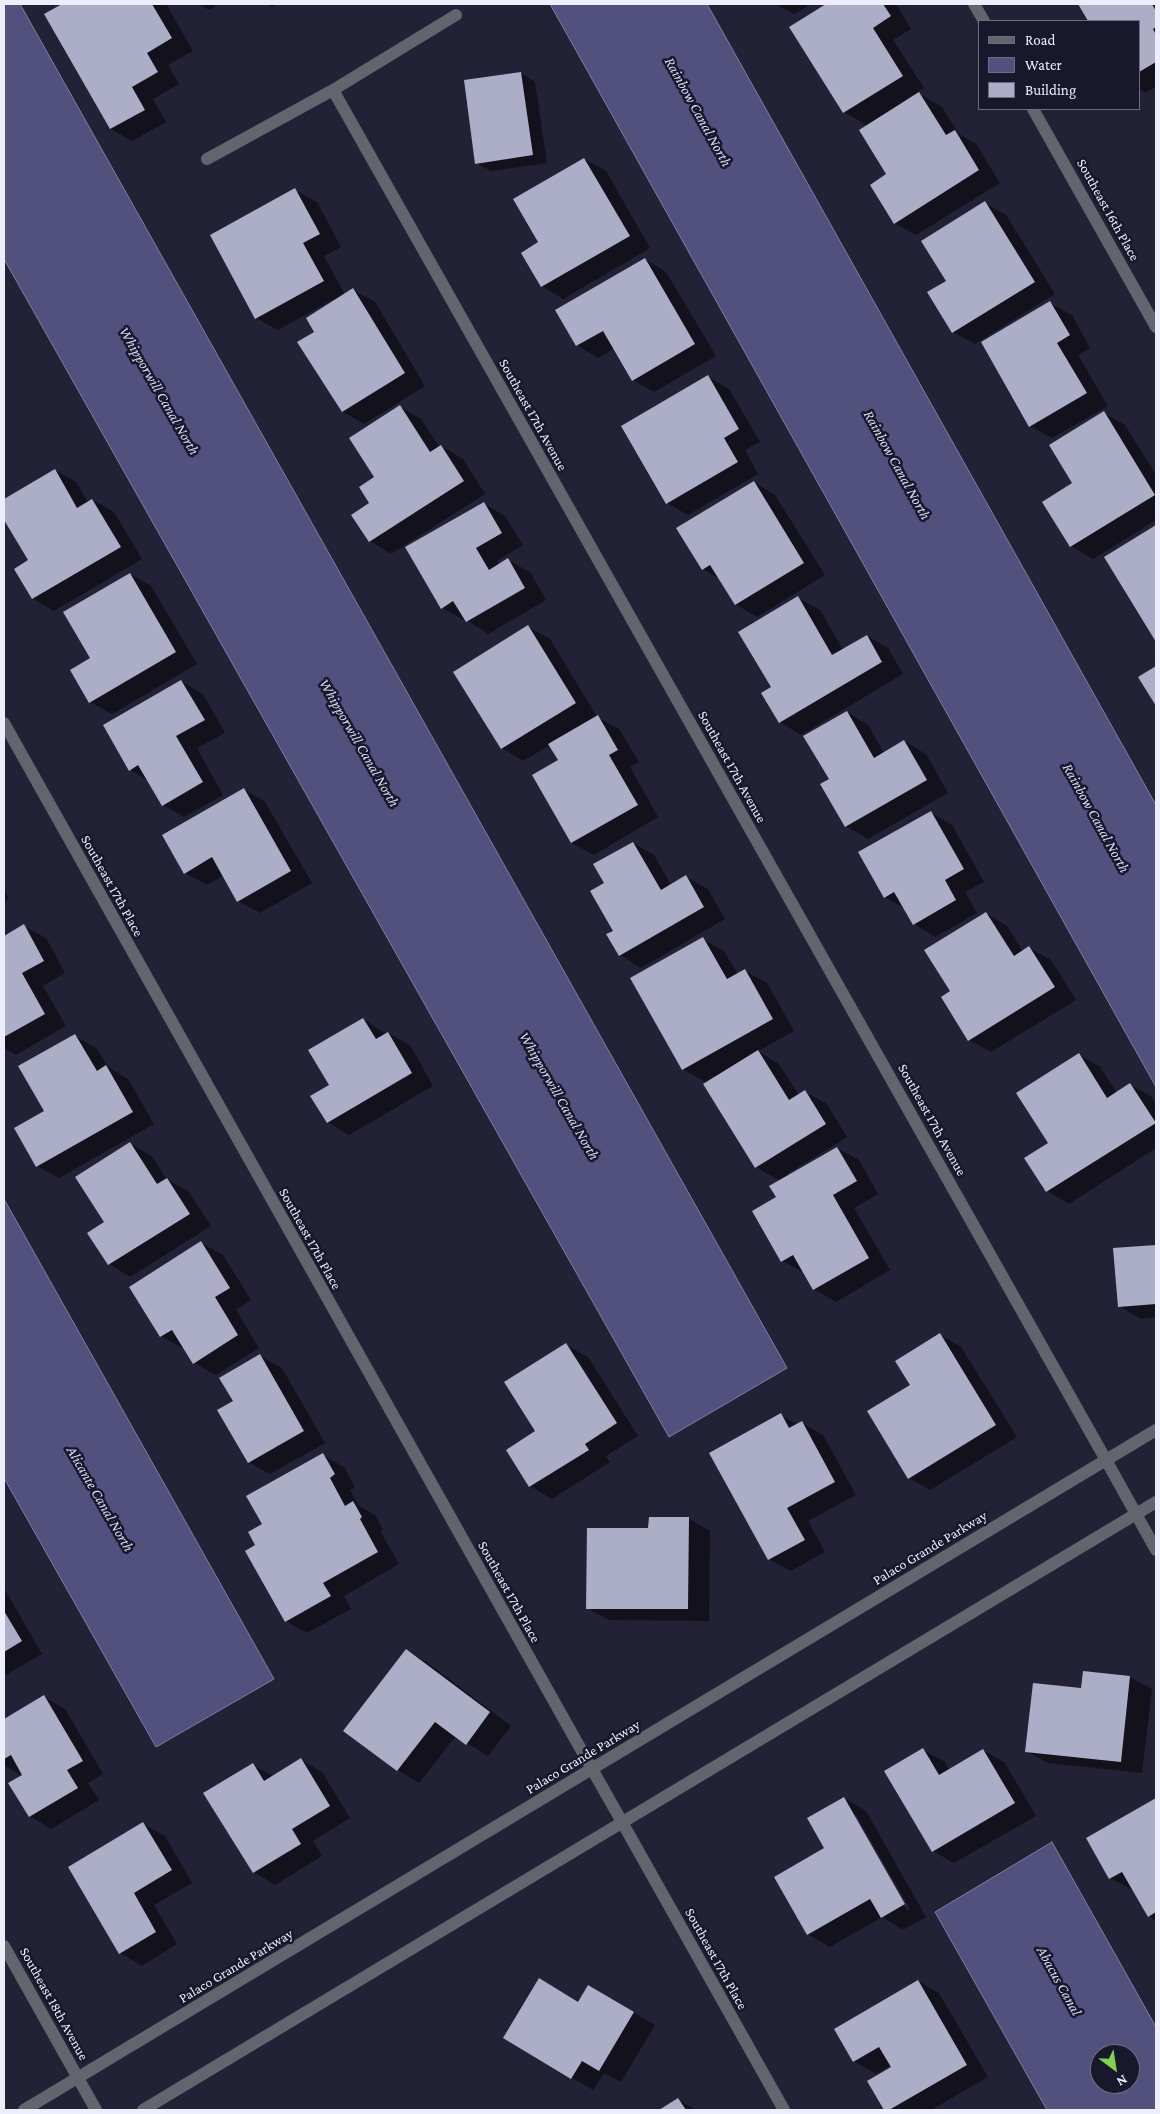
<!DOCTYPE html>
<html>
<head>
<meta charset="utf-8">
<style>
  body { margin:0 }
  #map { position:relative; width:1160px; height:2114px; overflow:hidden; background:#222135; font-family:"Crimson Pro",serif }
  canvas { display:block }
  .frame { position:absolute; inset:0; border:5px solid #ededfb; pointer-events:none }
  .legend { position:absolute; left:978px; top:20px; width:162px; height:90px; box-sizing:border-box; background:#18172b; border:1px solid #6d6d7e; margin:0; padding:6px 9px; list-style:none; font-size:15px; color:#ededfb }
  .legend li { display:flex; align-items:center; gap:10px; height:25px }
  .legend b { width:25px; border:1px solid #6d6d7e }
  .north { position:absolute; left:1090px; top:2044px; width:50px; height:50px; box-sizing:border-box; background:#18172b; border:1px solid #6d6d7e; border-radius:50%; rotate:149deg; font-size:14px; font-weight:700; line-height:20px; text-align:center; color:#ededfb }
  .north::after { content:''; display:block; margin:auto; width:18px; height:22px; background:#82d04f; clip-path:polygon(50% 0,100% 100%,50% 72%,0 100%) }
</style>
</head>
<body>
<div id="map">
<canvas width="1160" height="2114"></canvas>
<div class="frame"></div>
<ul class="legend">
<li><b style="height:6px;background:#64646f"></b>Road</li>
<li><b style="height:14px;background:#52507c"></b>Water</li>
<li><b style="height:14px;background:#acadc7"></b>Building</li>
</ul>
<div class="north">N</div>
</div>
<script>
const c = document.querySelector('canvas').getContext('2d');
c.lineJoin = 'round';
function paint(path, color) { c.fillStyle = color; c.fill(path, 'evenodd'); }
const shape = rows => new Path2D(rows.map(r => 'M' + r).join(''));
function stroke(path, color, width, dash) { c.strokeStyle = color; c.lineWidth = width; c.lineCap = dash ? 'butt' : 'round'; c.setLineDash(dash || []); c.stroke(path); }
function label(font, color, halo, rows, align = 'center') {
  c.font = font + ' "Crimson Pro",serif'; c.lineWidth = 5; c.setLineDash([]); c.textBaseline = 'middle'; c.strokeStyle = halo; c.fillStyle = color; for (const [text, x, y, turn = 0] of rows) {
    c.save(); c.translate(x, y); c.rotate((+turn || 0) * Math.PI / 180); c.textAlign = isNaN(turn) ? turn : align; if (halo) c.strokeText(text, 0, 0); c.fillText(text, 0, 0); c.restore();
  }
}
const water = shape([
  [4,4,20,4,787,1368,669,1437,4,259,4,4],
  [550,4,707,4,1156,805,1156,1087,550,4],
  [4,1199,274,1679,156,1747,4,1478,4,1199],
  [1052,1842,1156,2027,1156,2110,1047,2110,935,1912,1052,1842],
  [1100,2054,1130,2054,1130,2084,1100,2084,1100,2054]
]);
paint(water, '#52507c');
stroke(water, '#807fa2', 1);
paint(shape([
  [64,4,166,4,193,51,168,65,179,84,153,99,166,122,132,141,111,129,46,14],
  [199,4,220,4,209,10],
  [267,4,277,4,272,7],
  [776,4,812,4,794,14],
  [828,4,896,4,911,29,893,40,924,88,901,103,902,105,919,94,941,106,959,134,976,144,1000,183,916,235,894,223,888,175,868,126,844,112,791,28],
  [1079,4,1156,4,1156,87,1145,93,1139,89,1139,21,1089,21],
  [521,73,535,82,547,163,491,171,476,163],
  [584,159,606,171,650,248,563,299,542,286,540,243],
  [295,190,317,202,341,247,324,256,345,295,353,290,375,302,425,386,364,424,343,412,299,343,315,332,335,301,334,299,278,330,256,318],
  [985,203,1006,215,1055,294,975,344,953,332,948,281],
  [645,259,666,272,716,356,654,392,633,380,615,348,598,358,577,345],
  [1050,303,1072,315,1090,348,1078,355,1108,406,1052,438,1030,426],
  [708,377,729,389,760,442,745,450,758,474,688,515,667,503],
  [400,407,421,419,440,448,441,446,463,459,485,494,391,554,370,541,353,515,371,504,375,477],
  [1104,413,1125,425,1156,475,1156,520,1093,559,1071,546,1044,502,1074,483],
  [55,470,76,482,88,503,93,500,114,512,142,559,54,611,32,598,29,561,4,517,4,500],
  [754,482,775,495,825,575,757,617,735,604,720,579,703,569],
  [484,504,505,516,523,545,497,561,500,565,508,560,530,572,546,600,488,634,465,619,464,620,442,608],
  [1156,526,1156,639,1106,557],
  [130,574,151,586,197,664,112,714,90,702,92,658],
  [798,598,820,610,843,650,867,636,888,648,903,674,801,735,780,722,773,687],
  [528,627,550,639,597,717,619,729,639,762,630,767,658,817,594,855,572,843,534,776,559,761,550,745,523,761,502,748],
  [181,681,203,694,225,733,197,748,223,795,184,817,163,805,148,780,130,770],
  [847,712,868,725,884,753,904,741,926,754,948,793,868,839,846,826,822,784,830,780],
  [244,789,265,802,312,883,260,913,238,901,224,875,207,885,185,873],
  [931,813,952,825,984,882,965,892,977,913,935,937,914,924,906,909,885,897],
  [633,843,654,855,671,885,686,877,708,889,725,919,641,968,620,955,605,883],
  [4,890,9,898,4,901],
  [986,913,1007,926,1023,952,1029,948,1051,960,1076,1000,991,1052,969,1040,952,991],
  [24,926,46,938,65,973,43,986,66,1026,16,1055,4,1048,4,937],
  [703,939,724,951,738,975,745,971,767,983,794,1031,758,1051,779,1064,799,1095,805,1092,827,1104,847,1137,787,1174,788,1176,837,1148,859,1160,878,1194,854,1208,890,1270,836,1302,814,1289,805,1273,782,1261,753,1211,778,1197,780,1181,756,1167,705,1085,716,1078,714,1076,705,1082,683,1069],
  [363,1019,386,1034,388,1033,410,1045,433,1086,349,1135,328,1122,330,1085],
  [75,1036,96,1048,108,1067,128,1079,154,1124,59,1178,37,1166,46,1111],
  [1079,1055,1100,1067,1117,1093,1130,1085,1152,1097,1156,1104,1156,1148,1069,1204,1047,1191,1026,1158,1050,1143],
  [130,1144,152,1156,166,1179,188,1191,211,1226,130,1277,109,1264,106,1222],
  [201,1243,223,1255,251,1300,236,1310,259,1348,216,1375,194,1363,184,1347,182,1348,161,1336],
  [1156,1246,1156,1317,1141,1319,1119,1306,1115,1250],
  [940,1335,961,1347,1017,1437,930,1490,909,1478,912,1385],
  [566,1345,588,1357,638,1436,606,1456,610,1462,552,1499,530,1486,508,1450,537,1431],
  [260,1356,282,1368,325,1443,270,1474,248,1462,234,1401],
  [780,1415,798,1425,802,1423,823,1435,856,1495,808,1521,825,1552,791,1571,769,1559],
  [323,1455,344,1467,355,1487,350,1490,359,1506,375,1515,383,1530,380,1531,399,1564,344,1596,351,1609,307,1633,286,1621,257,1546,263,1524],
  [688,1518,710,1531,709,1621,609,1620,587,1608],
  [4,1588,42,1654,4,1676],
  [406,1650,428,1663,511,1726,488,1756,456,1736,419,1783,398,1770,345,1731],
  [1085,1672,1130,1677,1152,1689,1142,1773,1048,1763,1026,1751,1082,1689],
  [44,1697,65,1709,103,1774,88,1783,99,1800,51,1829,30,1816,22,1776,4,1765,4,1720],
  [923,1750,945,1762,949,1770,983,1750,1005,1763,1036,1816,954,1863,933,1851],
  [301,1760,322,1772,350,1818,313,1841,322,1856,275,1885,254,1872,253,1765,274,1777],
  [844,1798,866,1811,926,1917,903,1930,882,1917,830,1947,808,1934,826,1849],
  [853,1815,856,1815,910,1909,907,1910],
  [1156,1799,1156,1921,1149,1916,1133,1890,1110,1878,1088,1839],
  [143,1824,165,1836,192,1883,154,1905,177,1944,142,1966,120,1953],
  [918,1981,939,1993,988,2077,931,2110,886,2110,869,2081,893,2068,891,2065,876,2074,854,2061],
  [589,1986,655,2025,621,2082,604,2073,593,2090,505,2038,579,2003],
  [678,2100,696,2110,662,2110]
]), '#0007');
paint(shape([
  [62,4,152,4,172,38,147,53,158,72,132,87,145,110,110,129,44,14],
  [826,4,883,4,891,16,873,28,903,76,843,113,789,27],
  [1078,4,1152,4,1156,11,1156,27,1153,29,1156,35,1156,62,1139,72,1139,21,1088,21],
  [521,72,533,155,475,164,464,80],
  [919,92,946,135,955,130,979,170,894,224,870,185,886,174,859,130],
  [584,158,630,236,541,287,521,253,538,242,513,199],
  [295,188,320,234,303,243,324,281,255,319,210,235],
  [985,201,1035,282,952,333,927,292,946,281,921,241],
  [645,258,695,344,632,381,603,331,576,346,555,310],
  [353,288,405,373,342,412,297,342,314,332,306,318],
  [1050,301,1070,335,1057,343,1087,393,1029,427,981,342],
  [708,375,739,429,724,438,738,462,666,504,621,426],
  [400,405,430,452,441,445,464,481,369,542,351,515,369,503,359,487,374,477,349,438],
  [1104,411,1155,495,1070,547,1042,502,1072,483,1049,445],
  [55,469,77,508,92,499,121,547,32,599,14,569,28,560,4,520,4,499],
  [754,481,804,563,735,605,710,565,702,570,676,528],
  [484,502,502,533,476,548,489,570,508,558,525,588,466,622,453,601,441,609,405,547],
  [1156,525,1156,642,1104,557],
  [130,573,176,652,89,703,70,670,90,658,63,612],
  [798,596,832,655,867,635,882,662,779,723,761,693,771,687,738,632],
  [528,625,576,703,501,749,453,672],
  [1156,666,1156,706,1138,677],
  [181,680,205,720,176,736,203,782,162,806,138,765,129,771,103,725],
  [847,711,874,758,904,740,927,780,845,827,820,784,829,779,803,736],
  [598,715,618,750,609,755,638,805,571,843,532,775,558,760,548,744],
  [244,788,291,871,237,902,212,857,184,874,162,835],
  [931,811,964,869,945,880,956,900,913,925,894,892,884,898,858,852],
  [633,842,661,890,686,875,704,907,619,956,606,934,613,931,590,891,604,883,593,864],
  [986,912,1014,956,1029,946,1055,987,968,1041,941,997,950,991,924,950],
  [24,924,44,961,22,973,45,1014,4,1037,4,936],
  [703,937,727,979,745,969,773,1019,682,1070,630,978],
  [363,1018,376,1039,388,1032,412,1073,327,1123,310,1096,329,1085,308,1050],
  [75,1034,97,1071,106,1065,133,1112,36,1167,14,1128,44,1111,18,1066],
  [758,1050,789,1100,805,1090,826,1124,755,1168,703,1084],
  [1079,1053,1107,1098,1130,1083,1156,1123,1046,1192,1024,1158,1048,1143,1016,1093],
  [130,1142,157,1184,167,1178,190,1214,108,1265,87,1233,104,1222,75,1177],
  [837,1147,857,1181,833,1195,869,1258,813,1290,793,1255,781,1262,752,1211,776,1197,769,1186],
  [201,1241,230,1288,215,1297,238,1335,193,1364,172,1330,160,1337,129,1287],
  [1156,1245,1156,1304,1118,1307,1113,1248],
  [940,1333,996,1425,908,1479,867,1411,910,1385,895,1361],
  [566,1343,617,1423,585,1444,589,1450,529,1487,506,1450,535,1431,504,1382],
  [260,1354,304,1431,248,1463,217,1410,233,1401,219,1378],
  [781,1413,789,1428,802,1421,835,1482,787,1508,805,1540,768,1560,709,1453],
  [323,1453,335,1474,330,1478,345,1506,353,1501,362,1517,360,1519,378,1552,323,1583,331,1596,285,1622,245,1551,255,1545,248,1532,262,1524,246,1496],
  [649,1517,689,1517,688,1609,586,1609,587,1528,648,1528],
  [4,1611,22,1641,4,1652],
  [406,1649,490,1712,466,1745,435,1722,397,1771,343,1731],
  [1083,1671,1130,1676,1121,1762,1025,1752,1033,1683,1081,1688],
  [44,1695,83,1761,67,1770,78,1788,29,1817,8,1783,22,1775,11,1755,4,1759,4,1719],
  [923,1748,939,1775,983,1749,1015,1803,932,1852,884,1771],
  [301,1758,330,1806,292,1829,301,1844,253,1873,203,1793,253,1763,264,1781],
  [844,1797,905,1904,881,1918,870,1899,807,1935,774,1877,824,1848,807,1818],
  [1156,1798,1156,1912,1148,1917,1122,1872,1109,1879,1086,1838],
  [143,1822,172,1870,134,1893,156,1932,119,1954,68,1867],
  [539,1978,578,2002,588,1985,634,2012,599,2071,582,2061,571,2079,503,2038],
  [918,1980,967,2065,889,2110,884,2110,867,2081,891,2067,879,2047,853,2062,834,2029],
  [678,2098,686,2110,659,2110]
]), '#acadc7');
stroke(shape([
  [974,4,984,21],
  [333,90,1106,1460],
  [1033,109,1156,327],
  [207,159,333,90,456,15],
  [4,723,592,1769],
  [1136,1514,1156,1550],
  [622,1822,784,2110],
  [4,1946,78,2078]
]), '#64646f', 12);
stroke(shape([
  [1106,1460,1136,1514],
  [592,1769,622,1822],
  [78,2078,96,2110],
  [24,2110,1156,1430],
  [143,2110,1156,1502]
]), '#64646f', 12);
label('14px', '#ededfb', '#18172b', [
  ["Southeast 16th Place",1108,210,61],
  ["Southeast 17th Avenue",533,415,61],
  ["Southeast 17th Avenue",732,767,61],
  ["Southeast 17th Place",112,886,61],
  ["Southeast 17th Avenue",932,1120,61],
  ["Southeast 17th Place",310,1239,61],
  ["Palaco Grande Parkway",930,1548,-31],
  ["Southeast 17th Place",509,1592,61],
  ["Palaco Grande Parkway",583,1757,-31],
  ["Southeast 17th Place",716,1959,61],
  ["Palaco Grande Parkway",236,1966,-31],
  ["Southeast 18th Avenue",54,2004,61]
]);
label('italic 15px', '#d9daf7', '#18172b', [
  ["Rainbow Canal North",698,112,61],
  ["Whipporwill Canal North",159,391,60],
  ["Rainbow Canal North",897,465,61],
  ["Whipporwill Canal North",359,743,60],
  ["Rainbow Canal North",1096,818,61],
  ["Whipporwill Canal North",559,1096,60],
  ["Alicante Canal North",100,1499,60],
  ["Abacus Canal",1059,1981,61]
]);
</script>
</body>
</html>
